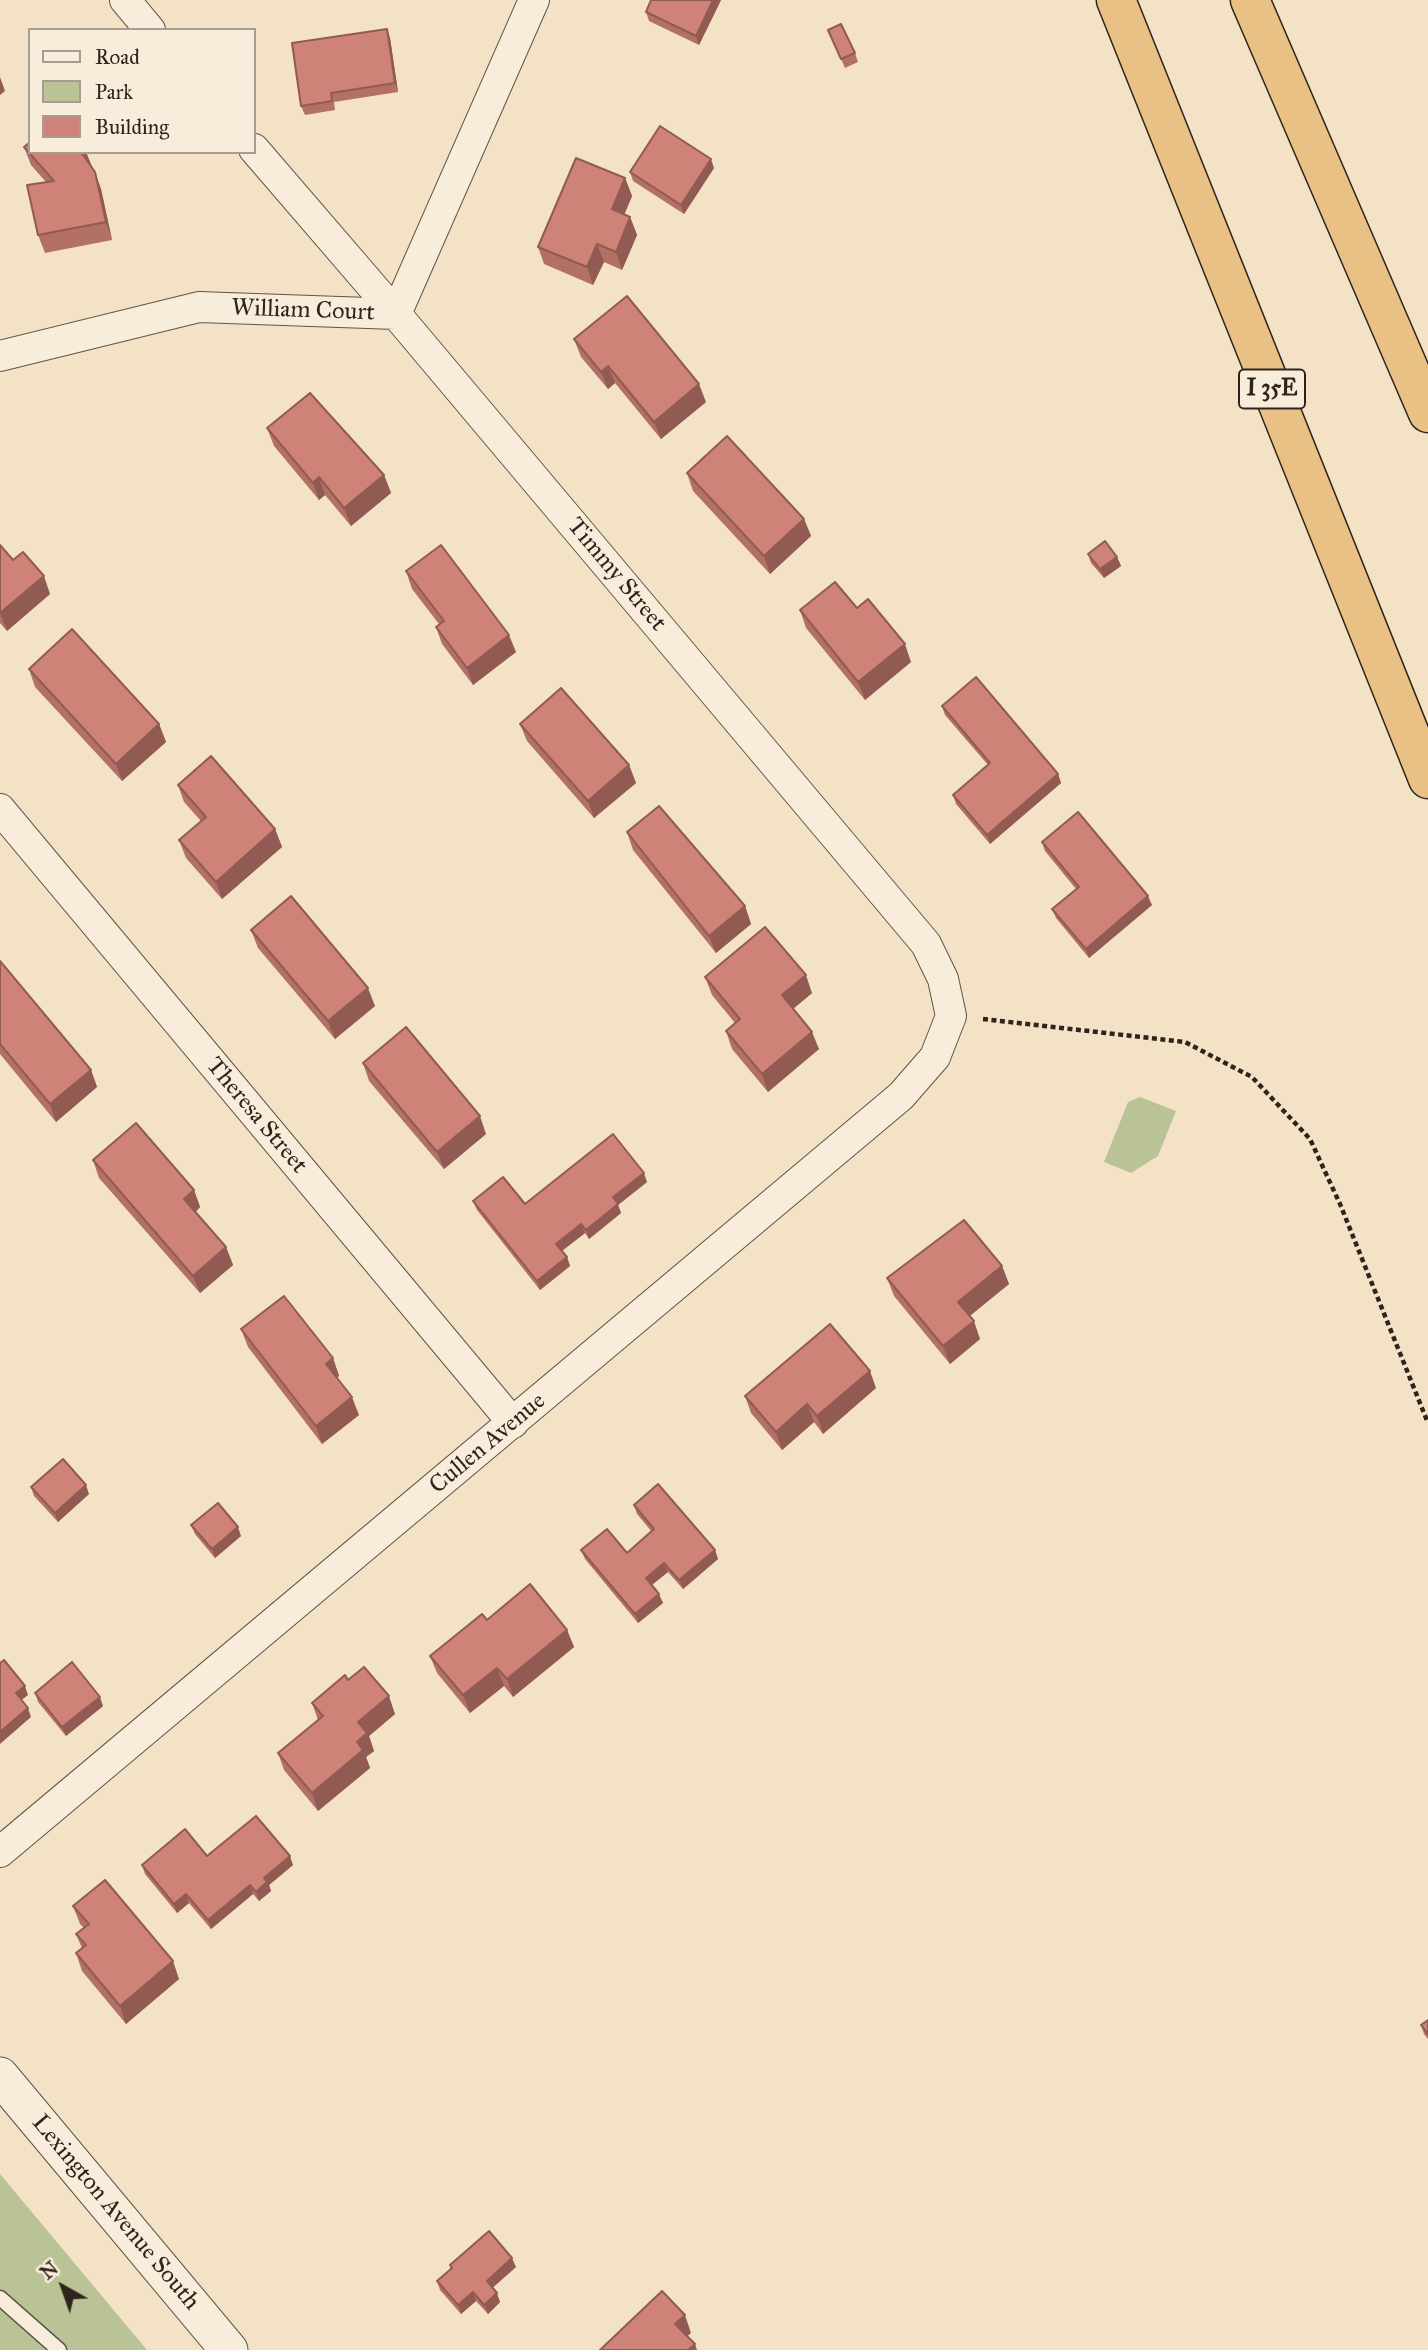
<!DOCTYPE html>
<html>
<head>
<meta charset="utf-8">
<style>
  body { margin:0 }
  #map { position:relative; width:1428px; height:2350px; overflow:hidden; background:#f4e2c7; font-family:"IM FELL Great Primer",serif }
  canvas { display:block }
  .legend { position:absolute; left:28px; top:28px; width:228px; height:126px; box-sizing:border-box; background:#f8ecdb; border:2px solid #a79c8f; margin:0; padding:9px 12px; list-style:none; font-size:21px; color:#2e241c }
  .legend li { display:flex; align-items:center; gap:14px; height:35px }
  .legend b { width:35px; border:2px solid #a79c8f }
  .north { position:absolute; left:28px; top:2252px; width:70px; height:70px; -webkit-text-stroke:5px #f8ecdb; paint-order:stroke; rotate:320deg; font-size:19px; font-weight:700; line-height:28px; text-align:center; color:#2e241c }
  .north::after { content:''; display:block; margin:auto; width:24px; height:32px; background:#2e241c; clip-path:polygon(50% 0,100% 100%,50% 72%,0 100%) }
</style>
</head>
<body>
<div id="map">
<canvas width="1428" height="2350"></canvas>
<ul class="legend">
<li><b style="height:9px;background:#f8ecdb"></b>Road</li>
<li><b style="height:19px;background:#bac396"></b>Park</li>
<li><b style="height:19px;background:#cf8277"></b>Building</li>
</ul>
<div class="north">N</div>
</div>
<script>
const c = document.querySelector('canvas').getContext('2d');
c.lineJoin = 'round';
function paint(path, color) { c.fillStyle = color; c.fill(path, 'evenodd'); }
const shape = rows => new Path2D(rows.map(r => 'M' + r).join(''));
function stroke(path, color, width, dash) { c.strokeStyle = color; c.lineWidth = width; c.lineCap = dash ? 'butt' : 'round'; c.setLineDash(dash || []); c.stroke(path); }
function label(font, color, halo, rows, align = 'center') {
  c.font = font + ' "IM FELL Great Primer",serif'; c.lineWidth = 6; c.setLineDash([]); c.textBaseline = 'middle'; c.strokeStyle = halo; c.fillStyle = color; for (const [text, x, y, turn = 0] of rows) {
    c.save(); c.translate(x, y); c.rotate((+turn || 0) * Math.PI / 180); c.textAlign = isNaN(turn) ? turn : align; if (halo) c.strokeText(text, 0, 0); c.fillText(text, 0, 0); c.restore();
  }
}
paint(shape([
  [1140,1097,1176,1111,1158,1156,1131,1173,1104,1162,1128,1102],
  [0,2174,147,2350,0,2350]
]), '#bac396');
const service = shape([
  [0,2298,59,2350]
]);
const minor = shape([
  [125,0,150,30],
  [0,356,199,307,396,314,534,0],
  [0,809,513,1423],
  [0,1852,901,1096,935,1057,951,1016,943,979,926,944,396,314,254,149]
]);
const tertiary = shape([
  [0,2076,229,2350]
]);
const motorway = shape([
  [1116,0,1428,779],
  [1250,0,1428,413]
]);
stroke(service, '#605447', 17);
stroke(minor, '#605447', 32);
stroke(tertiary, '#605447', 39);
stroke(motorway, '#2e241c', 41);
stroke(shape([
  [983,1019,1185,1042,1252,1077,1310,1139,1340,1204,1428,1423]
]), '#2e241c', 4.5, [5, 3.5]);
stroke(service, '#f8ecdb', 14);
stroke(minor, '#f8ecdb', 30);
stroke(tertiary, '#f8ecdb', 37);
stroke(motorway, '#eac184', 38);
paint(shape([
  [721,0,699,45,649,21,646,12],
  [387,29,390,38,398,92,334,102,335,110,305,115,301,106],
  [828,30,855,53,858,62,845,68],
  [24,147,30,152,86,152,101,189,112,240,45,253,38,235,46,182,31,165],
  [714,168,684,214,633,181,630,172],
  [625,178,632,196,624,215,630,217,637,235,622,270,604,262,593,285,544,264,538,247],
  [574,339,706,402,661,439,615,383,608,389,581,357],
  [267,428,384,475,391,493,351,526,325,495,319,500,274,446],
  [687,473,804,519,811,536,770,574,693,491],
  [0,545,13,560,50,594,7,631,0,623],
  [1088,554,1117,557,1121,566,1104,578,1091,563],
  [406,571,516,652,473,685,442,644,436,627,439,624,412,589],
  [857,608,911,662,865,700,806,628,800,610],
  [29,669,159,724,166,742,122,781,35,687],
  [942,706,1058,774,1061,783,990,844,956,804,953,795,988,765,945,715],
  [520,724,629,765,636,783,594,818,527,741],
  [178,785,275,829,282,847,222,899,186,858,179,840,201,821,184,802],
  [627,832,745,906,751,924,716,953,633,850],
  [1042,842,1152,905,1089,958,1056,918,1052,909,1076,889,1045,851],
  [251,930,375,1006,335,1039,258,948],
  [0,961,91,1070,97,1087,56,1122,0,1054],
  [705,977,812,993,793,1009,819,1049,768,1092,732,1049,726,1031,735,1023,712,995],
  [363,1063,486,1134,444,1169,369,1081],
  [93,1160,194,1190,200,1207,196,1212,226,1247,233,1265,200,1293,99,1178],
  [647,1182,618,1205,621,1213,589,1239,585,1233,562,1251,567,1257,570,1266,540,1290,477,1210,473,1201,525,1204],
  [1002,1266,1009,1284,969,1316,980,1339,950,1364,894,1296,887,1278],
  [241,1329,333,1358,339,1376,337,1378,359,1415,322,1444,248,1347],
  [876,1388,823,1434,814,1422,782,1450,751,1413,745,1396],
  [31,1487,89,1494,58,1522,34,1496],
  [634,1505,715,1550,718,1559,683,1589,668,1572,652,1585,663,1603,638,1623,585,1559,581,1550,627,1553,652,1532,637,1514],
  [191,1525,241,1536,215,1558,195,1534],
  [487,1620,567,1630,574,1647,513,1697,504,1686,470,1713,437,1673,430,1656],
  [348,1680,395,1714,369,1736,374,1751,366,1757,370,1768,318,1811,284,1770,278,1753,318,1720,312,1703],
  [35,1693,103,1706,66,1736,38,1702],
  [207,1856,293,1865,269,1885,271,1891,259,1901,253,1894,211,1929,189,1903,177,1913,145,1874,142,1865],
  [73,1906,179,1979,126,2024,82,1971,76,1953,82,1948,76,1934,84,1928,80,1924],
  [1428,2020,1428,2039,1424,2034,1421,2025],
  [450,2265,516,2267,492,2288,500,2302,488,2314,476,2301,461,2314,440,2290,437,2281,451,2269]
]), '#b27066');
paint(shape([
  [713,0,721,0,699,45,696,36],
  [387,29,390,38,398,92,395,83],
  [0,77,5,91,0,95],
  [86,152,92,167,80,153],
  [711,159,714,168,684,214,681,205],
  [95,172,101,189,112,240,106,222],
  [625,178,632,196,619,227,612,209],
  [630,217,637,235,622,270,616,252],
  [597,244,604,262,593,285,587,267],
  [608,366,615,383,608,389,601,372],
  [699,384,706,402,661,439,654,422],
  [384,475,391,493,351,526,344,508],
  [319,477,325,495,319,500,313,483],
  [804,519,811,536,770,574,764,556],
  [1117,557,1121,566,1104,578,1100,569],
  [44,576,50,594,7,631,0,613],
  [509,635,516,652,473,685,467,668],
  [905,644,911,662,865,700,858,682],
  [159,724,166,742,122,781,116,764],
  [629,765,636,783,594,818,588,801],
  [1058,774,1061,783,990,844,987,835],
  [275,829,282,847,222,899,216,882],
  [1148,896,1152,905,1089,958,1086,949],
  [745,906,751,924,716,953,709,936],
  [806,975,812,993,788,1013,782,995],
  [368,988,375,1006,335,1039,328,1021],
  [812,1032,819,1049,768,1092,762,1074],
  [91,1070,97,1087,56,1122,50,1104],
  [480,1116,486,1134,444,1169,437,1152],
  [644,1173,647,1182,618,1205,621,1213,589,1239,586,1230,613,1197],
  [194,1190,200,1207,191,1216,184,1199],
  [581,1224,585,1233,559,1253,556,1244],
  [226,1247,233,1265,200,1293,193,1276],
  [567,1257,570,1266,540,1290,537,1281],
  [1002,1266,1009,1284,965,1320,958,1302],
  [974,1321,980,1339,950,1364,943,1346],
  [333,1358,339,1376,332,1382,326,1364],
  [870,1371,876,1388,823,1434,817,1416],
  [352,1397,359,1415,322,1444,316,1426],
  [807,1404,814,1422,782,1450,776,1432],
  [86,1485,89,1494,58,1522,55,1513],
  [238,1527,241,1536,215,1558,212,1549],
  [715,1550,718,1559,683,1589,679,1580],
  [664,1563,668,1572,649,1587,646,1578],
  [659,1594,663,1603,638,1623,635,1614],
  [567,1630,574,1647,513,1697,507,1679],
  [497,1668,504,1686,470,1713,463,1695],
  [25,1686,28,1695,19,1702,16,1693],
  [389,1696,395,1714,369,1736,374,1751,366,1757,370,1768,318,1811,312,1793,357,1742,358,1722],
  [100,1697,103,1706,66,1736,62,1727],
  [28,1708,31,1717,0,1744,0,1732],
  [290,1856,293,1865,269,1885,271,1891,259,1901,256,1892,264,1878],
  [250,1885,253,1894,211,1929,208,1920],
  [186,1894,189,1903,177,1913,174,1904],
  [173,1961,179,1979,126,2024,120,2006],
  [512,2258,516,2267,490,2290,487,2281],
  [473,2292,476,2301,461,2314,458,2305],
  [497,2293,500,2302,488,2314,484,2305],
  [685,2315,691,2333,682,2341,675,2324],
  [695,2344,697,2350,688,2350]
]), '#915b53');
const building = shape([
  [651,0,713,0,696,36,646,12,651,0],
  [841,24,855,53,841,59,828,30,841,24],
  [387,29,395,83,331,93,332,101,301,106,292,43,387,29],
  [660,126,711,159,681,205,630,172,660,126],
  [30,142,30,152,81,152,95,172,106,222,38,235,27,185,54,181,24,147,30,142],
  [576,158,625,178,612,209,630,217,616,252,597,244,587,267,538,247,576,158],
  [627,296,699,384,654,422,608,366,601,372,574,339,627,296],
  [310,393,384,475,344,508,319,477,313,483,267,428,310,393],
  [727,436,804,519,764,556,687,473,727,436],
  [1105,541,1117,557,1100,569,1088,554,1105,541],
  [0,545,13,560,23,552,44,576,0,613,0,545],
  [441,545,509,635,467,668,436,627,444,621,406,571,441,545],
  [835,582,857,608,868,599,905,644,858,682,800,610,835,582],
  [72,629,159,724,116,764,29,669,72,629],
  [976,677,1058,774,987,835,953,795,990,763,942,706,976,677],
  [561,688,629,765,588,801,520,724,561,688],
  [211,756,275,829,216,882,179,840,206,817,178,785,211,756],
  [659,806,745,906,709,936,627,832,659,806],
  [1078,812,1148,896,1086,949,1052,909,1079,887,1042,842,1078,812],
  [291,896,368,988,328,1021,251,930,291,896],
  [765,927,806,975,782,995,812,1032,762,1074,726,1031,740,1019,705,977,765,927],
  [0,961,91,1070,50,1104,0,1044,0,961],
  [406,1027,480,1116,437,1152,363,1063,406,1027],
  [136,1123,194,1190,184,1199,226,1247,193,1276,93,1160,136,1123],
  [613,1134,644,1173,613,1197,618,1204,586,1230,581,1224,556,1244,567,1257,537,1281,473,1201,503,1177,525,1204,613,1134],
  [964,1220,1002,1266,958,1302,974,1321,943,1346,887,1278,964,1220],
  [284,1296,333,1358,326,1364,352,1397,316,1426,241,1329,284,1296],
  [830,1324,870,1371,817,1416,807,1404,776,1432,745,1396,830,1324],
  [63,1459,86,1485,55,1513,31,1487,63,1459],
  [658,1484,715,1550,679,1580,664,1563,646,1578,659,1594,635,1614,581,1550,607,1529,627,1553,654,1529,634,1505,658,1484],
  [218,1503,238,1527,212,1549,191,1525,218,1503],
  [530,1584,567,1630,507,1679,497,1668,463,1695,430,1656,482,1614,487,1620,530,1584],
  [4,1660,25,1686,16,1693,28,1708,0,1732,0,1663,4,1660],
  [72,1662,100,1697,62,1727,35,1693,72,1662],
  [364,1667,389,1696,358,1722,367,1733,357,1742,363,1750,312,1793,278,1753,323,1716,312,1703,345,1675,348,1680,364,1667],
  [256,1816,290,1856,264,1878,267,1882,256,1892,250,1885,208,1920,186,1894,174,1904,142,1865,185,1829,207,1856,256,1816],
  [105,1880,173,1961,120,2006,76,1953,86,1945,76,1934,89,1924,73,1906,105,1880],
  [1428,2020,1428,2034,1421,2025,1428,2020],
  [489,2231,512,2258,487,2281,497,2293,484,2305,473,2292,458,2305,437,2281,452,2268,450,2265,489,2231],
  [662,2291,685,2315,675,2324,695,2344,688,2350,600,2350,662,2291]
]);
paint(building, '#cf8277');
stroke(building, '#915b53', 2);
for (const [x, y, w] of [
  [1272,389,66]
]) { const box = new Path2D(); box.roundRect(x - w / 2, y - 19.5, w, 39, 5); c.fillStyle = '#f8ecdb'; c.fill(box); stroke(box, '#2e241c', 2); }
label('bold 23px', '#2e241c', null, [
  ["I 35E",1272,389]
]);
label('24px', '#2e241c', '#f8ecdb', [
  ["William Court",303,311,2],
  ["Timmy Street",616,575,50],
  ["Theresa Street",256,1116,50],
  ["Cullen Avenue",488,1444,-40],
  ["Lexington Avenue South",115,2213,50]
]);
</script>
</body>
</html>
